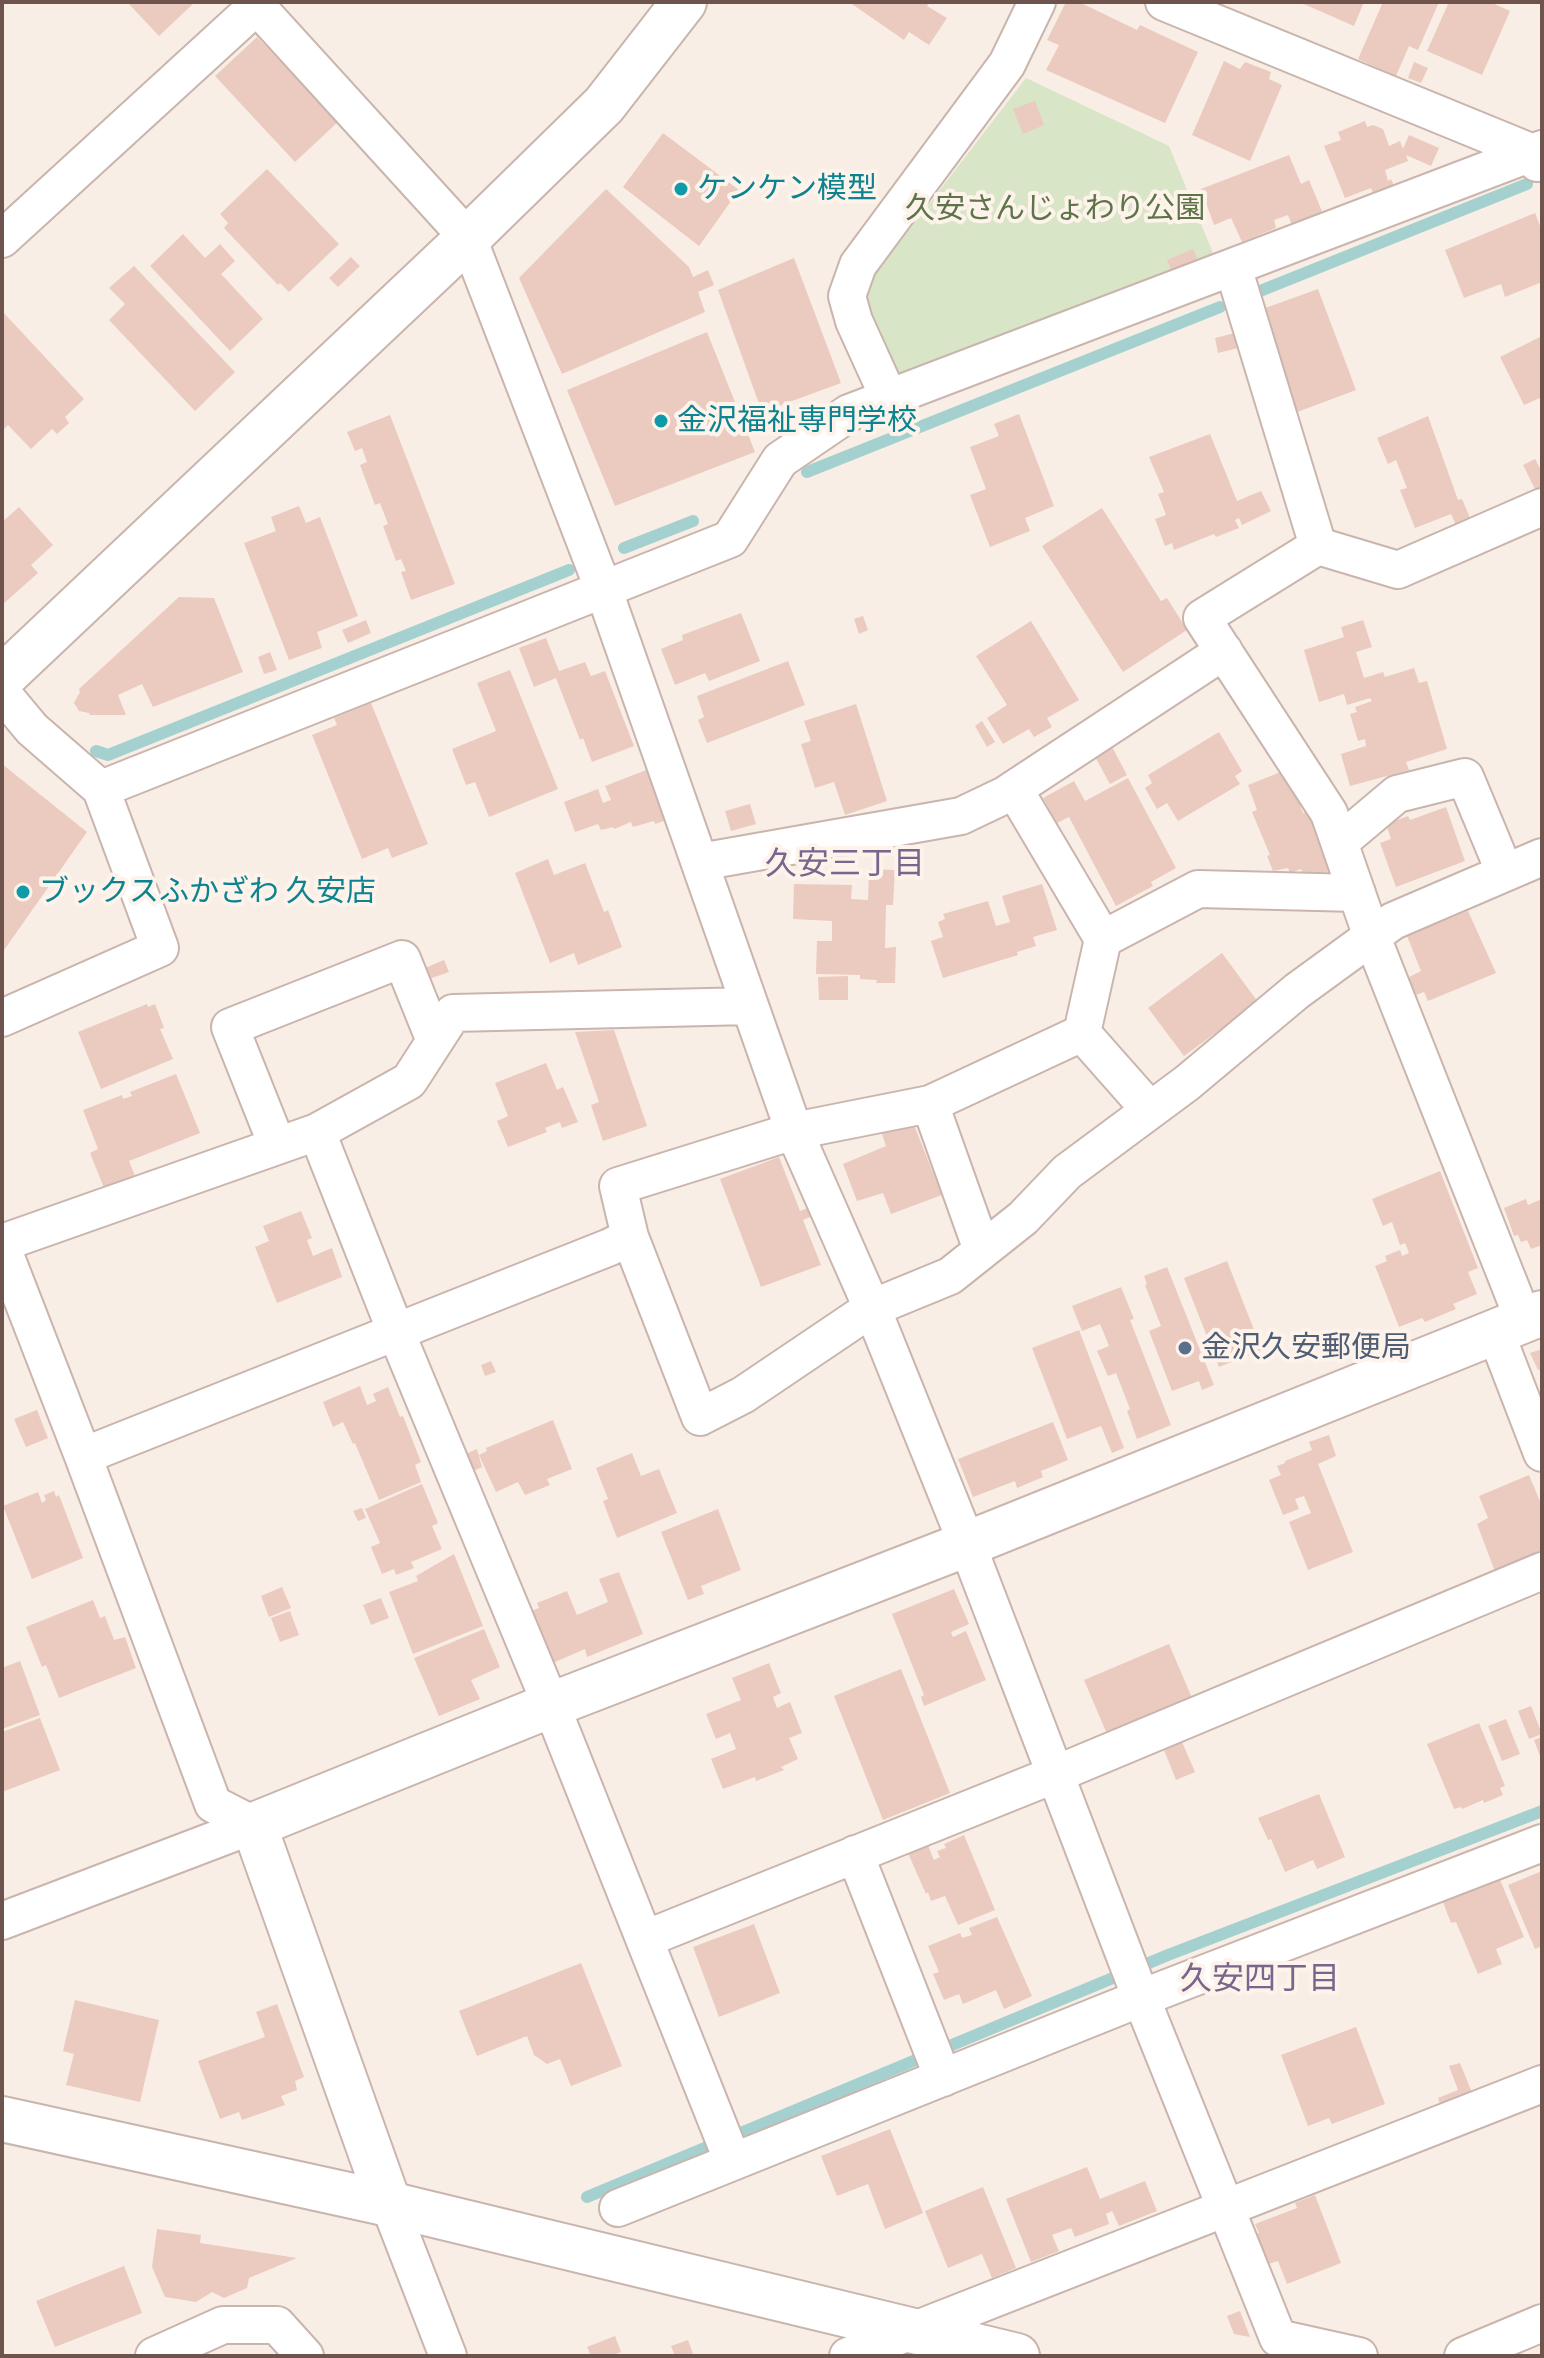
<!DOCTYPE html>
<html>
<head>
<meta charset="utf-8">
<style>
  body { margin:0 }
  #map { position:relative; width:1544px; height:2358px; overflow:hidden; background:#f9eee5; font-family:Cabin,sans-serif }
  canvas { display:block }
  .frame { position:absolute; inset:0; border:4px solid #6f544e; pointer-events:none }
</style>
</head>
<body>
<div id="map">
<canvas width="1544" height="2358"></canvas>
<div class="frame"></div>
</div>
<script>
const c = document.querySelector('canvas').getContext('2d');
c.lineJoin = 'round';
function paint(path, color) { c.fillStyle = color; c.fill(path, 'evenodd'); }
const shape = rows => new Path2D(rows.map(r => 'M' + r).join(''));
function stroke(path, color, width, dash) { c.strokeStyle = color; c.lineWidth = width; c.lineCap = dash ? 'butt' : 'round'; c.setLineDash(dash || []); c.stroke(path); }
function label(font, color, halo, rows, align = 'center') {
  c.font = font + ' Cabin,"Noto Sans JP",sans-serif'; c.lineWidth = 8; c.setLineDash([]); c.textBaseline = 'middle'; c.strokeStyle = halo; c.fillStyle = color; for (const [text, x, y, turn = 0] of rows) {
    c.save(); c.translate(x, y); c.rotate((+turn || 0) * Math.PI / 180); c.textAlign = isNaN(turn) ? turn : align; if (halo) c.strokeText(text, 0, 0); c.fillText(text, 0, 0); c.restore();
  }
}
paint(shape([
  [1026,78,1169,146,1215,258,892,380,867,330,866,286]
]), '#d8e5c6');
stroke(shape([
  [1255,293,1527,184],
  [807,472,1220,307],
  [624,548,693,521],
  [96,751,108,755,569,570],
  [587,2197,1168,1955,1542,1811]
]), '#a4d1d0', 12);
paint(shape([
  [127,2,195,2,159,36],
  [849,2,930,2,927,6,947,18,929,45,909,32,904,40],
  [1066,2,1079,2,1137,30,1140,25,1198,52,1165,123,1046,70,1059,45,1047,40],
  [1299,2,1364,2,1354,26],
  [1383,2,1439,2,1418,50,1409,46,1396,76,1358,59],
  [1449,2,1490,2,1510,11,1482,75,1427,51],
  [257,37,338,122,295,162,215,76],
  [1224,61,1240,69,1245,62,1271,72,1269,79,1282,85,1250,161,1192,135],
  [1414,62,1428,68,1421,83,1408,78],
  [1035,101,1044,125,1023,134,1013,109],
  [1365,121,1367,127,1373,125,1383,129,1389,146,1400,141,1403,149,1409,135,1439,148,1431,166,1406,155,1408,161,1385,170,1388,181,1391,179,1394,186,1374,195,1371,188,1345,198,1324,146,1341,140,1338,132],
  [663,133,739,190,699,246,623,187],
  [1289,155,1301,184,1309,180,1324,216,1293,228,1288,215,1274,220,1276,228,1242,242,1231,218,1214,225,1201,189],
  [267,169,339,244,289,292,280,283,278,285,224,228,228,223,220,214],
  [606,189,689,267,693,277,708,270,714,285,698,292,705,312,562,374,519,278],
  [1535,213,1542,231,1542,282,1505,297,1501,284,1464,298,1445,250],
  [183,234,205,258,220,244,235,261,221,274,263,319,230,351,150,266],
  [1193,249,1200,266,1174,277,1167,260],
  [351,257,360,266,338,287,329,278],
  [794,258,841,383,762,412,718,290],
  [134,266,235,372,195,411,109,320,125,304,109,288],
  [1318,289,1356,390,1292,414,1257,311],
  [2,311,84,399,65,417,69,423,57,434,52,429,31,449,8,425,2,431],
  [707,332,755,452,615,506,567,390],
  [1235,333,1238,348,1218,353,1215,338],
  [1542,336,1542,397,1524,405,1500,357],
  [1019,414,1054,506,1025,518,1030,531,990,547,970,495,986,489,970,447,999,436,994,424],
  [390,415,455,584,411,600,401,572,406,571,401,559,396,561,383,526,388,524,380,503,375,505,360,465,367,462,362,448,355,451,347,432],
  [1428,416,1458,500,1462,499,1471,520,1457,527,1451,514,1415,528,1400,490,1407,488,1396,460,1388,464,1377,438],
  [1210,434,1237,501,1261,491,1271,511,1242,525,1239,518,1235,520,1239,528,1216,537,1214,534,1174,550,1172,543,1165,546,1155,519,1166,515,1158,494,1164,492,1149,457],
  [1535,459,1542,472,1542,490,1537,493,1523,465],
  [299,506,306,523,320,517,358,616,317,632,322,648,289,660,244,543,276,531,271,517],
  [19,507,53,545,31,565,38,573,2,605,2,522],
  [1102,508,1161,601,1167,598,1187,630,1123,672,1042,546],
  [179,597,214,598,243,672,153,707,142,684,118,695,126,715,90,715,89,713,79,711,74,703,80,692,79,689],
  [741,613,760,661,709,681,705,673,675,685,661,649,683,640,682,635],
  [863,616,868,630,859,634,854,619],
  [366,620,371,633,348,643,342,630],
  [1363,620,1372,647,1356,652,1364,678,1383,672,1385,677,1414,668,1419,683,1427,681,1447,749,1406,762,1409,770,1350,786,1341,754,1366,746,1365,739,1358,741,1350,714,1357,712,1355,707,1372,701,1370,698,1347,705,1344,694,1319,702,1304,650,1344,637,1341,627],
  [1031,621,1079,700,1047,718,1052,727,1034,737,1029,729,1003,744,987,718,1007,705,976,656],
  [546,638,559,671,585,662,591,676,605,671,634,746,592,762,583,738,580,740,556,678,534,687,519,648],
  [270,652,277,670,264,674,258,657],
  [788,661,805,705,707,743,698,720,704,717,697,696],
  [510,670,558,789,489,817,475,782,466,785,452,749,496,731,477,683],
  [371,703,428,844,392,858,388,848,362,859,312,735,337,725,334,718],
  [856,704,887,801,845,815,834,782,815,788,801,744,811,741,804,721],
  [982,721,995,742,987,747,975,726],
  [1219,732,1242,771,1235,776,1240,784,1178,821,1167,803,1157,809,1145,788,1152,783,1148,775],
  [1111,745,1127,775,1110,784,1094,755],
  [2,764,87,832,2,953],
  [654,767,673,818,655,824,654,821,633,827,631,822,614,829,613,827,601,830,598,824,575,832,564,802,598,789,603,803,611,800,605,786],
  [1283,771,1289,788,1293,786,1303,813,1311,811,1332,870,1305,879,1301,869,1290,873,1288,868,1273,871,1267,856,1270,855,1252,812,1257,810,1248,785],
  [1128,778,1176,868,1151,882,1153,886,1116,906,1069,817,1057,823,1043,798,1074,781,1085,801],
  [750,804,756,824,731,831,725,811],
  [1446,807,1465,861,1396,887,1380,843,1391,839,1386,824,1408,816,1410,820],
  [548,859,554,875,585,863,604,912,608,910,622,947,578,965,574,953,550,963,515,873],
  [869,869,895,870,893,905,886,905,885,948,896,947,895,983,876,983,877,980,860,979,860,975,816,974,817,941,832,941,832,921,793,919,794,884,852,885,851,899,868,900],
  [1042,884,1057,930,1033,937,1036,946,1017,952,1018,955,943,978,931,941,943,937,938,922,945,919,943,914,988,901,996,926,1010,922,1002,896],
  [1468,911,1496,973,1428,1001,1424,992,1416,995,1409,977,1421,971,1407,936],
  [1222,953,1258,1002,1184,1056,1148,1008],
  [444,960,449,972,429,979,425,968],
  [848,976,848,1000,819,1000,818,977],
  [147,1004,148,1007,155,1004,164,1028,160,1029,173,1059,101,1089,78,1032],
  [614,1030,647,1126,603,1141,591,1105,599,1102,575,1032],
  [546,1063,557,1090,563,1087,578,1122,562,1128,560,1122,545,1128,547,1132,508,1147,497,1121,508,1116,495,1083],
  [176,1074,200,1133,129,1161,135,1176,104,1188,90,1153,98,1149,83,1110,122,1095,123,1099,132,1096,130,1092],
  [912,1120,942,1195,891,1214,883,1193,857,1201,843,1164,886,1146,881,1131],
  [779,1157,800,1211,815,1205,819,1213,803,1220,821,1265,761,1287,720,1179],
  [1440,1171,1478,1268,1468,1272,1477,1294,1453,1304,1456,1309,1425,1322,1422,1318,1399,1327,1375,1266,1387,1261,1385,1256,1400,1250,1402,1256,1409,1253,1405,1243,1400,1245,1392,1222,1383,1226,1372,1199],
  [1526,1199,1528,1205,1542,1199,1542,1245,1531,1249,1527,1240,1521,1242,1518,1235,1514,1236,1504,1208],
  [301,1211,312,1238,307,1240,313,1256,332,1248,342,1277,277,1303,255,1247,269,1241,263,1226],
  [1227,1261,1262,1350,1219,1367,1184,1278],
  [1167,1267,1214,1385,1202,1390,1199,1381,1172,1391,1149,1331,1161,1326,1145,1285,1147,1284,1144,1276],
  [1121,1287,1134,1319,1130,1320,1171,1425,1137,1439,1127,1411,1130,1409,1116,1373,1108,1376,1097,1351,1109,1346,1100,1324,1082,1331,1072,1306],
  [1079,1330,1124,1448,1112,1453,1101,1426,1067,1439,1032,1348],
  [1542,1349,1542,1369,1538,1370,1530,1353],
  [491,1361,496,1372,485,1376,481,1365],
  [360,1386,367,1405,376,1401,373,1394,388,1387,400,1417,403,1416,421,1462,415,1465,421,1482,379,1500,355,1443,353,1444,343,1422,333,1427,323,1402],
  [37,1410,48,1438,26,1447,14,1419],
  [553,1420,572,1469,547,1479,550,1485,525,1495,518,1482,496,1492,479,1455,487,1451,486,1448],
  [1053,1422,1068,1460,1041,1471,1043,1477,1017,1488,1015,1481,973,1497,958,1459],
  [1329,1435,1336,1456,1318,1464,1353,1552,1308,1570,1289,1522,1311,1513,1304,1496,1295,1499,1299,1509,1283,1515,1269,1480,1281,1475,1277,1466,1285,1463,1285,1461,1312,1450,1309,1442],
  [477,1449,482,1467,462,1476,454,1459],
  [632,1453,641,1476,659,1469,677,1513,617,1538,603,1501,608,1499,596,1468],
  [1529,1475,1542,1506,1542,1563,1499,1582,1477,1524,1488,1518,1479,1496],
  [422,1484,438,1523,432,1526,442,1549,411,1562,414,1568,396,1575,394,1569,382,1574,371,1547,380,1543,365,1509],
  [54,1491,56,1497,59,1495,83,1558,32,1579,3,1506,38,1492,42,1503,46,1500,44,1495],
  [362,1508,366,1518,358,1521,353,1511],
  [718,1509,741,1570,701,1586,704,1594,688,1600,661,1532],
  [454,1554,483,1626,413,1654,389,1592,418,1581,416,1576],
  [619,1572,643,1634,587,1657,585,1649,548,1665,518,1616,539,1608,537,1603,567,1591,577,1615,608,1602,599,1579],
  [282,1587,291,1608,269,1617,261,1596],
  [954,1589,969,1624,951,1632,953,1637,966,1631,986,1680,924,1706,921,1697,924,1695,892,1614],
  [381,1598,389,1618,371,1625,363,1605],
  [93,1600,100,1618,105,1616,114,1640,125,1637,136,1668,59,1698,46,1665,42,1667,26,1627],
  [290,1611,299,1635,280,1642,271,1618],
  [484,1629,500,1667,471,1680,480,1699,439,1716,414,1658],
  [1169,1644,1192,1698,1107,1734,1084,1680],
  [20,1661,40,1715,2,1729,2,1668],
  [769,1663,781,1693,773,1697,777,1708,790,1702,802,1733,789,1738,798,1759,781,1767,784,1770,756,1781,755,1777,723,1789,711,1759,736,1749,730,1733,716,1739,706,1714,741,1700,732,1678],
  [901,1669,950,1793,883,1820,834,1696],
  [1531,1706,1542,1734,1529,1739,1518,1711],
  [40,1718,60,1770,2,1792,2,1732],
  [1506,1719,1520,1754,1502,1761,1488,1726],
  [1479,1723,1505,1786,1500,1788,1503,1795,1484,1803,1483,1800,1462,1809,1461,1807,1454,1809,1427,1744],
  [1542,1737,1542,1762,1534,1740],
  [1182,1742,1195,1772,1176,1780,1164,1750],
  [1319,1794,1345,1857,1317,1869,1313,1860,1285,1872,1271,1839,1268,1840,1258,1818],
  [964,1835,995,1910,958,1925,945,1896,931,1901,928,1892,926,1894,907,1851,927,1843,934,1860,940,1857,937,1851,946,1848,944,1844],
  [1542,1871,1542,1946,1535,1949,1508,1885],
  [1498,1875,1524,1937,1496,1949,1502,1964,1478,1974,1456,1922,1451,1923,1441,1897],
  [997,1917,1032,1996,1004,2009,996,1990,963,2004,959,1994,944,2000,933,1974,939,1972,928,1946,960,1933,962,1938,972,1935,969,1928],
  [754,1924,780,1993,719,2017,693,1947],
  [581,1963,622,2066,571,2086,560,2059,547,2064,534,2055,527,2036,477,2056,459,2011],
  [75,2000,159,2020,140,2102,66,2085,74,2054,63,2051],
  [277,2004,304,2077,295,2081,297,2090,281,2096,285,2105,242,2120,239,2112,220,2119,198,2061,265,2037,256,2012],
  [1356,2027,1385,2104,1332,2124,1329,2118,1308,2126,1281,2055],
  [1460,2063,1473,2095,1441,2107,1438,2098,1458,2090,1449,2066],
  [890,2129,923,2213,885,2229,868,2184,837,2196,821,2156],
  [1087,2167,1100,2199,1145,2181,1157,2211,1119,2226,1112,2211,1106,2214,1109,2224,1075,2237,1071,2228,1052,2235,1059,2251,1031,2262,1006,2199],
  [983,2187,1016,2268,992,2278,982,2254,948,2268,925,2211],
  [1315,2195,1341,2263,1287,2284,1278,2261,1265,2265,1253,2235,1259,2233,1255,2224,1297,2208,1295,2203],
  [157,2229,201,2235,200,2243,297,2258,249,2278,247,2288,224,2298,212,2292,196,2302,165,2297,152,2267],
  [124,2266,142,2313,55,2347,36,2301],
  [1240,2311,1250,2337,1234,2334,1227,2316],
  [615,2336,621,2352,611,2356,591,2356,587,2347],
  [688,2340,693,2354,675,2356,671,2346]
]), '#ebcac0');
const minor = shape([
  [253,2,468,238,603,588,794,1131,872,1308,967,1544,1136,1985,1278,2338,1359,2356],
  [1164,2,1533,153,1537,163],
  [2,239,261,2],
  [1233,267,1318,546,1398,570,1542,507],
  [889,398,854,321,847,296,858,265,1007,64,1037,2],
  [1318,546,1202,618,1329,813,1372,937,1524,1321],
  [2,693,32,729,101,789,160,948,2,1018],
  [101,789,730,539,780,460,849,413,1542,149],
  [1014,789,1103,939],
  [1340,842,1397,794,1465,777,1505,873],
  [700,862,961,816,1005,795,1224,651],
  [1082,1033,1103,939,1198,889,1357,893],
  [930,1104,982,1250],
  [317,1132,409,1081,453,1013,750,1006],
  [277,1145,230,1027,402,959,435,1041],
  [630,1237,700,1417,743,1395,872,1308,950,1276,1023,1218,1067,1172,1187,1083,1297,991,1393,921,1542,857],
  [2,1243,317,1132,396,1332,551,1705,733,2162],
  [2,1247,83,1456,213,1804,254,1825,2,1921],
  [1495,1331,1542,1453],
  [83,1456,610,1247,630,1237,618,1186,794,1131,930,1104,1082,1033,1150,1110],
  [855,1854,943,2078],
  [645,1939,1056,1774,1542,1571],
  [389,2204,448,2356],
  [618,2208,1141,1998,1542,1843],
  [154,2356,223,2325,277,2325,305,2356],
  [848,2356,1542,2084],
  [1463,2356,1542,2323]
]);
const tertiary = shape([
  [2,678,468,238,604,105,684,2],
  [2,2119,389,2204,1017,2356],
  [389,2204,254,1825,551,1705,967,1544,1542,1313]
]);
stroke(minor, '#c9b5ad', 40);
stroke(tertiary, '#c9b5ad', 48);
stroke(minor, '#fff', 36);
stroke(tertiary, '#fff', 44);
for (const [x, y, r, color] of [
  [681,189,8,"#0f9aa8"],
  [661,421,8,"#0f9aa8"],
  [23,892,8,"#0f9aa8"],
  [1185,1348,8,"#5c6f8a"]
]) { const dot = new Path2D(); dot.arc(x, y, r, 0, 2 * Math.PI); c.fillStyle = color; c.fill(dot); stroke(dot, '#fdf3eb', 3); }
label('30px', '#0d838f', '#fdf3eb', [
  ["ケンケン模型",697,189],
  ["金沢福祉専門学校",677,421],
  ["ブックスふかざわ 久安店",39,892]
], 'left');
label('30px', '#5c7447', '#fdf3eb', [
  ["久安さんじょわり公園",1055,209]
]);
label('30px', '#4e5e75', '#fdf3eb', [
  ["金沢久安郵便局",1201,1348]
], 'left');
label('32px', '#78668c', '#fdf3eb', [
  ["久安三丁目",845,865],
  ["久安四丁目",1260,1980]
]);
</script>
</body>
</html>
